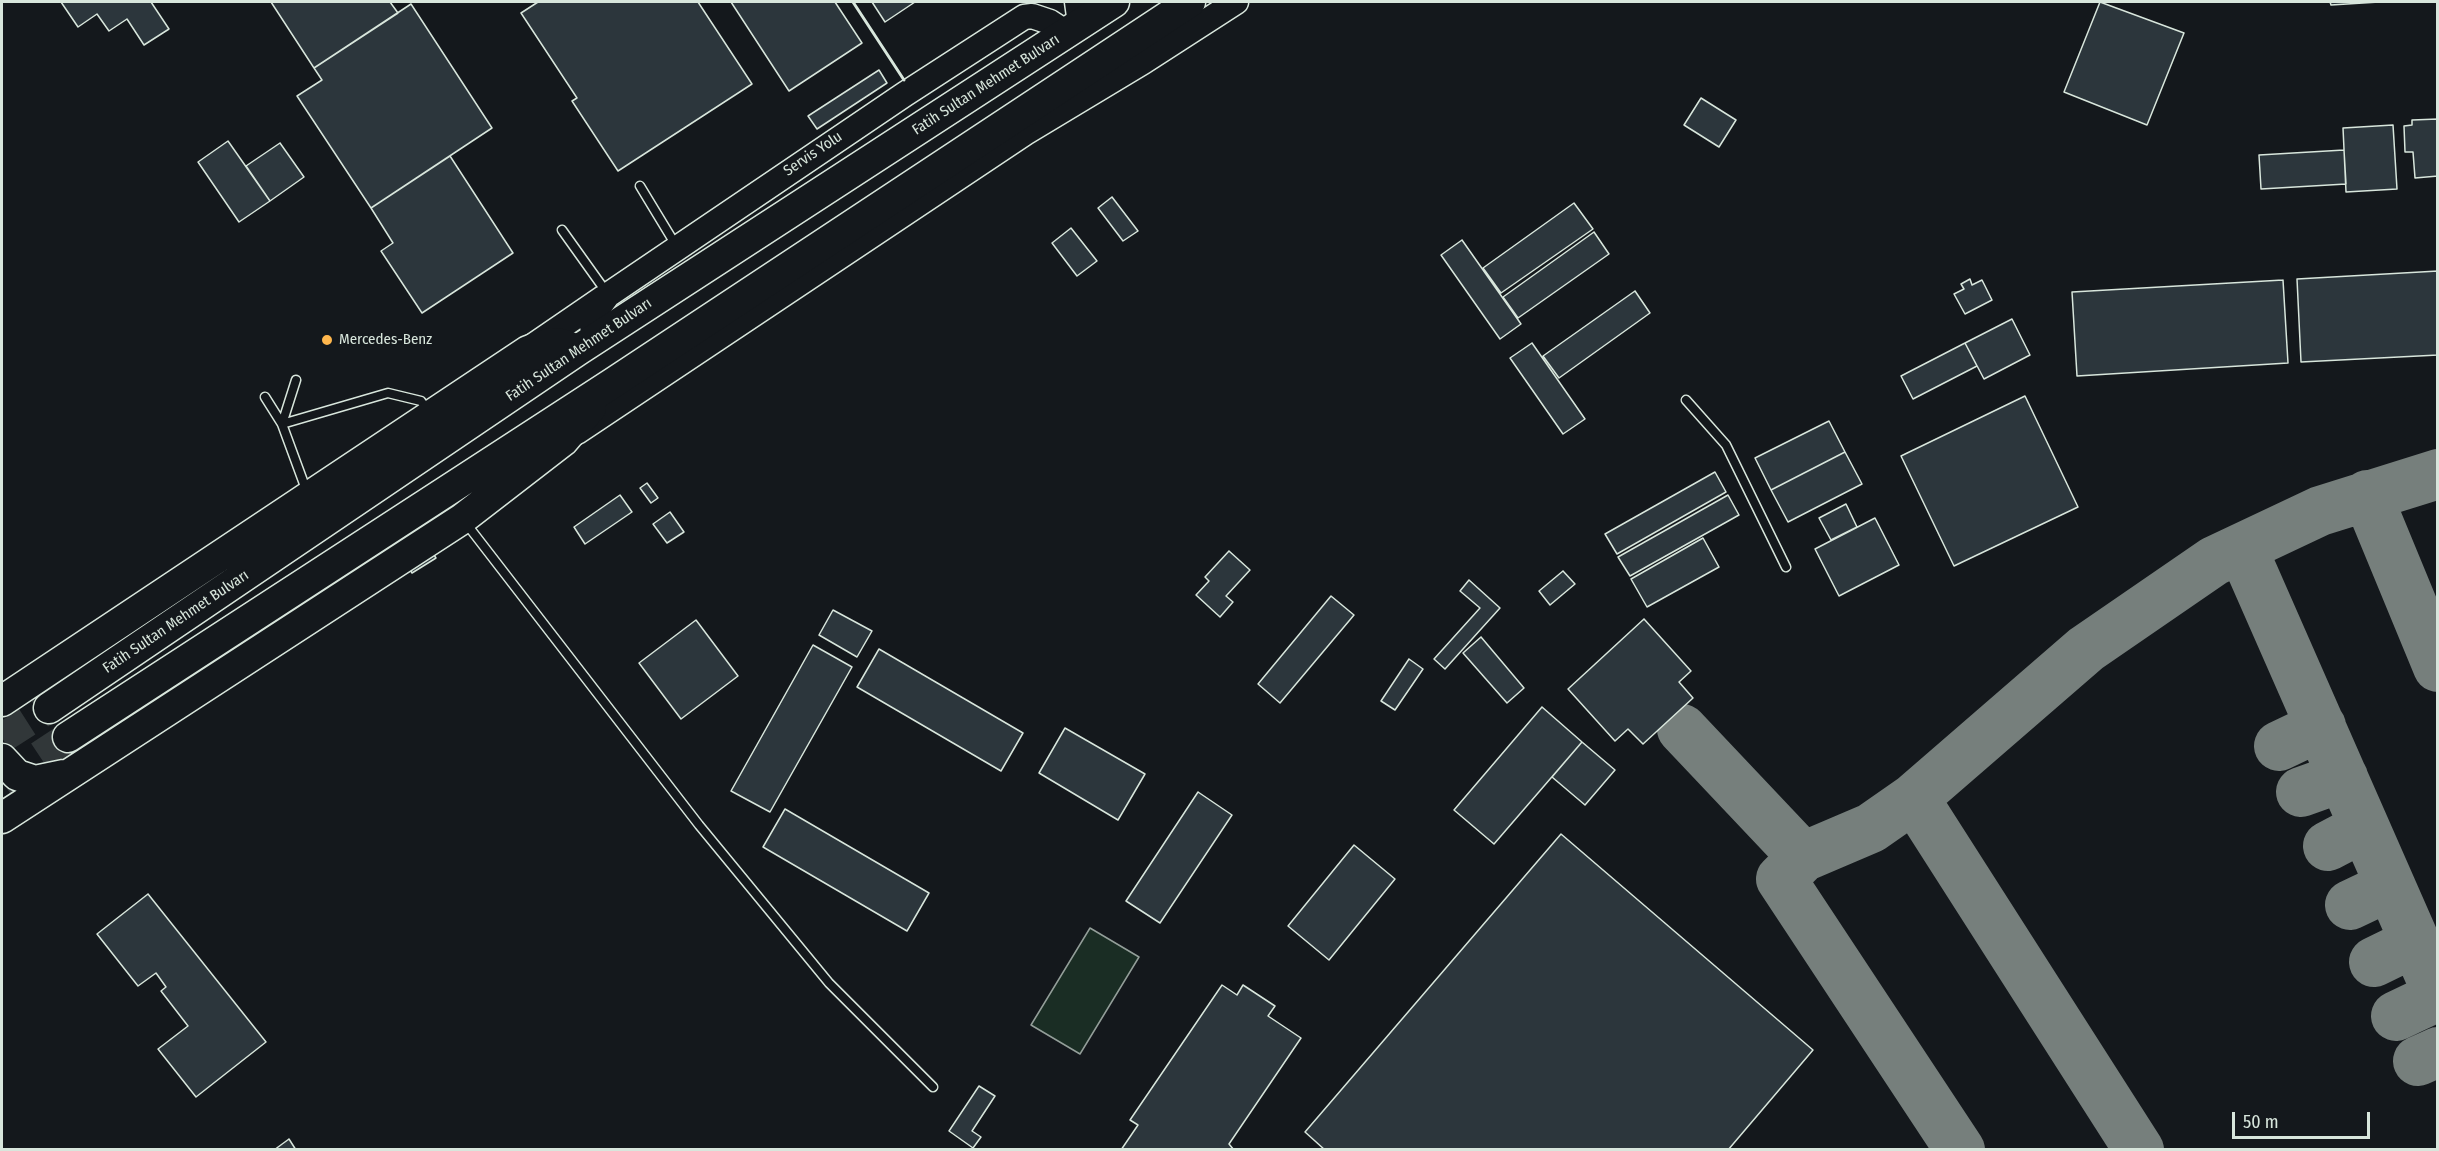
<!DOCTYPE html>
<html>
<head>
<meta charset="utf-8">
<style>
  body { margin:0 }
  #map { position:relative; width:2439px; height:1151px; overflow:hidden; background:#14181c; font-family:"Fira Sans Condensed",sans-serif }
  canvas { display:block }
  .frame { position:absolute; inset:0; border:3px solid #d8e6dc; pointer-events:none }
  .scale { position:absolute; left:2232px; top:1112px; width:138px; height:27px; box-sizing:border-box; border:3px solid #d8e6dc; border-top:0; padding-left:8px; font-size:18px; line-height:21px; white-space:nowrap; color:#d8e6dc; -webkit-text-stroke:4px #14181c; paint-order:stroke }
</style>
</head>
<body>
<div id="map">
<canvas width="2439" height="1151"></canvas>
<div class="frame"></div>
<div class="scale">50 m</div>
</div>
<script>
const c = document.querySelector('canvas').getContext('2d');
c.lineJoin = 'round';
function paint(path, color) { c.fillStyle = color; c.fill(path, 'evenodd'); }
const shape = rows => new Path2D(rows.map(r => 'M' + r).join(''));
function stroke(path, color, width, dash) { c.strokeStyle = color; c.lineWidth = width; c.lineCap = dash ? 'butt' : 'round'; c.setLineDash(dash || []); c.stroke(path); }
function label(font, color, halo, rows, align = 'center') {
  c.font = font + ' "Fira Sans Condensed",sans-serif'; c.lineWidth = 4.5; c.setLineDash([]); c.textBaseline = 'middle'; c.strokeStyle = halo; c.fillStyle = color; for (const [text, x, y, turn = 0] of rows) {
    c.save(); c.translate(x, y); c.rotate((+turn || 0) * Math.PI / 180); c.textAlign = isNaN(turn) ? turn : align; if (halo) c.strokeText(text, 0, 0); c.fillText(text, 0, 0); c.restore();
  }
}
const green = shape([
  [1090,928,1139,957,1080,1054,1031,1025,1090,928]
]);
paint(green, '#1a2d24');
stroke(green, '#939e99', 1.5);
stroke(shape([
  [2367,495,2438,667],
  [2242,548,2438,994],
  [1682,729,1803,857],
  [2279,746,2321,726],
  [2301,792,2343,777],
  [1914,798,2139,1150],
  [2328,846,2364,827],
  [2350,905,2390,886],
  [2374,962,2415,942],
  [2396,1016,2438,996],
  [2418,1061,2438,1052],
  [1960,1150,1781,879,1803,857,1871,828,1914,798,2086,649,2214,561,2320,511,2438,474]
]), '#767f7c', 50);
const building = shape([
  [61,2,151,2,169,29,144,45,127,19,109,31,97,14,78,27,61,2],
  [271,2,390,2,398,13,314,68,271,2],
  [538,2,698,2,752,84,618,171,572,101,577,98,521,13,538,2],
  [731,2,835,2,862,43,789,91,731,2],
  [872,2,915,2,885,22,872,2],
  [2100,2,2184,33,2147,125,2064,92,2100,2],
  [2330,2,2379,2,2331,5,2330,2],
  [411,4,492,128,371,208,297,96,322,80,314,68,411,4],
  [879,70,887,83,817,129,808,116,879,70],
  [1701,98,1736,120,1719,147,1684,125,1701,98],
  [2438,119,2438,176,2415,178,2413,152,2405,152,2404,126,2412,125,2412,120,2438,119],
  [2393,125,2397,189,2346,192,2343,128,2393,125],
  [228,141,270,201,239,222,198,162,228,141],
  [280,143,304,177,270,201,246,166,280,143],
  [2344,150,2346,184,2261,189,2259,155,2344,150],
  [450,156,513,253,422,313,381,251,393,243,371,208,450,156],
  [1112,197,1138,231,1123,241,1098,208,1112,197],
  [1574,203,1593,229,1501,293,1483,268,1574,203],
  [1071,228,1097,261,1077,276,1052,243,1071,228],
  [1594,232,1609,254,1518,318,1503,297,1594,232],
  [1462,240,1521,324,1500,339,1441,255,1462,240],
  [2438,271,2438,355,2301,362,2297,279,2438,271],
  [1970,279,1972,285,1982,280,1992,300,1965,314,1954,294,1964,289,1961,284,1970,279],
  [2283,280,2288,363,2077,376,2072,292,2283,280],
  [1635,291,1650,313,1559,378,1543,356,1635,291],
  [2012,319,2030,355,1984,379,1965,343,2012,319],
  [1532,343,1585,419,1563,434,1510,358,1532,343],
  [1965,343,1977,366,1913,399,1901,376,1965,343],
  [2025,396,2078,507,1954,566,1901,456,2025,396],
  [1829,421,1845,452,1771,490,1755,458,1829,421],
  [1845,452,1862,484,1788,522,1771,490,1845,452],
  [1715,472,1726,492,1617,554,1605,534,1715,472],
  [647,483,658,498,651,503,640,488,647,483],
  [620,495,632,512,585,544,574,527,620,495],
  [1728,495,1739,515,1630,576,1618,557,1728,495],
  [1846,504,1857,527,1831,540,1819,518,1846,504],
  [670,512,684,532,667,543,653,524,670,512],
  [1875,518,1899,565,1839,596,1815,549,1875,518],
  [1703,538,1719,567,1647,607,1631,579,1703,538],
  [1229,551,1250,570,1226,596,1233,602,1220,617,1196,595,1209,581,1205,577,1229,551],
  [432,552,436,558,412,573,409,568,432,552],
  [1563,571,1575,584,1550,605,1539,591,1563,571],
  [1469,580,1500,608,1445,669,1434,659,1480,608,1460,591,1469,580],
  [1331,596,1354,615,1280,703,1258,684,1331,596],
  [833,610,872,631,857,657,819,635,833,610],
  [1644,619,1691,671,1679,682,1693,698,1643,744,1628,729,1615,741,1568,689,1644,619],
  [696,620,738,676,681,719,639,663,696,620],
  [1481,637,1524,688,1507,703,1463,653,1481,637],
  [813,645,852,667,770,812,731,791,813,645],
  [879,649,1023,733,1001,771,857,687,879,649],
  [1409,659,1423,669,1395,710,1381,701,1409,659],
  [1542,707,1582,742,1494,844,1454,810,1542,707],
  [1065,728,1145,774,1118,820,1039,773,1065,728],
  [1582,742,1615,770,1585,805,1552,777,1582,742],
  [1198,792,1232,815,1160,923,1126,901,1198,792],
  [785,809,929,893,907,931,763,847,785,809],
  [1561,834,1813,1050,1728,1150,1325,1150,1305,1132,1561,834],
  [1354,845,1395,879,1329,960,1288,926,1354,845],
  [148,894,266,1042,196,1097,158,1049,188,1026,161,991,166,987,156,973,138,986,97,934,148,894],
  [1222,985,1237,995,1243,985,1275,1006,1268,1016,1301,1038,1229,1144,1234,1150,1121,1150,1138,1125,1130,1120,1222,985],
  [979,1086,995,1096,972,1131,981,1137,973,1148,949,1131,979,1086],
  [289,1139,296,1150,274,1150,289,1139]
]);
paint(building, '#2c363c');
stroke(building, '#d8e6dc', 1.5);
stroke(shape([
  [2,738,49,708],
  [2,781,68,737]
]), '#313739', 30, [30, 15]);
const lane = shape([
  [640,186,677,247],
  [562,230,607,293],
  [265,397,282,424,307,492],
  [1686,400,1726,445,1786,567],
  [282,424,388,393,421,401,429,412],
  [282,424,296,380],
  [465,522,699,825,829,983,933,1087]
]);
const secondary = shape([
  [1077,2,1080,24],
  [1109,55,1143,62,1236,2],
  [1025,133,1143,62],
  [594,339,592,325,596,311,608,295,905,94,1024,17,1032,16,1050,22,1067,33],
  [533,346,603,298],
  [577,432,1025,133,1042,97]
]);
const highway = shape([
  [2,701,528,351,550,343,562,344,578,350],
  [49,708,578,350,1114,2],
  [68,737,613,383,1190,2],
  [2,759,17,775,35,781,64,775],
  [2,818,462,519,563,441,591,408]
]);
stroke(lane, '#d8e6dc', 11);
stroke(secondary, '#d8e6dc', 27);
stroke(highway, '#d8e6dc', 33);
stroke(lane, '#14181c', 8);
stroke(secondary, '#14181c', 24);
stroke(highway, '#14181c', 30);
stroke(shape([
  [853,2,904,80]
]), '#d8e6dc', 3);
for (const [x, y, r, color] of [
  [327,340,6,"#ffb74d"]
]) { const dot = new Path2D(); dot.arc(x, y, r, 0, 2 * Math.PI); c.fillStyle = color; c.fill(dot); stroke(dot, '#14181c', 2); }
label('15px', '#d8e6dc', '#14181c', [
  ["Fatih Sultan Mehmet Bulvarı",986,85,-33],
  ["Servis Yolu",813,154,-34],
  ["Fatih Sultan Mehmet Bulvarı",579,350,-34],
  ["Fatih Sultan Mehmet Bulvarı",176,622,-34]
]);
label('15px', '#d8e6dc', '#14181c', [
  ["Mercedes-Benz",339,340]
], 'left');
</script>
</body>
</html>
